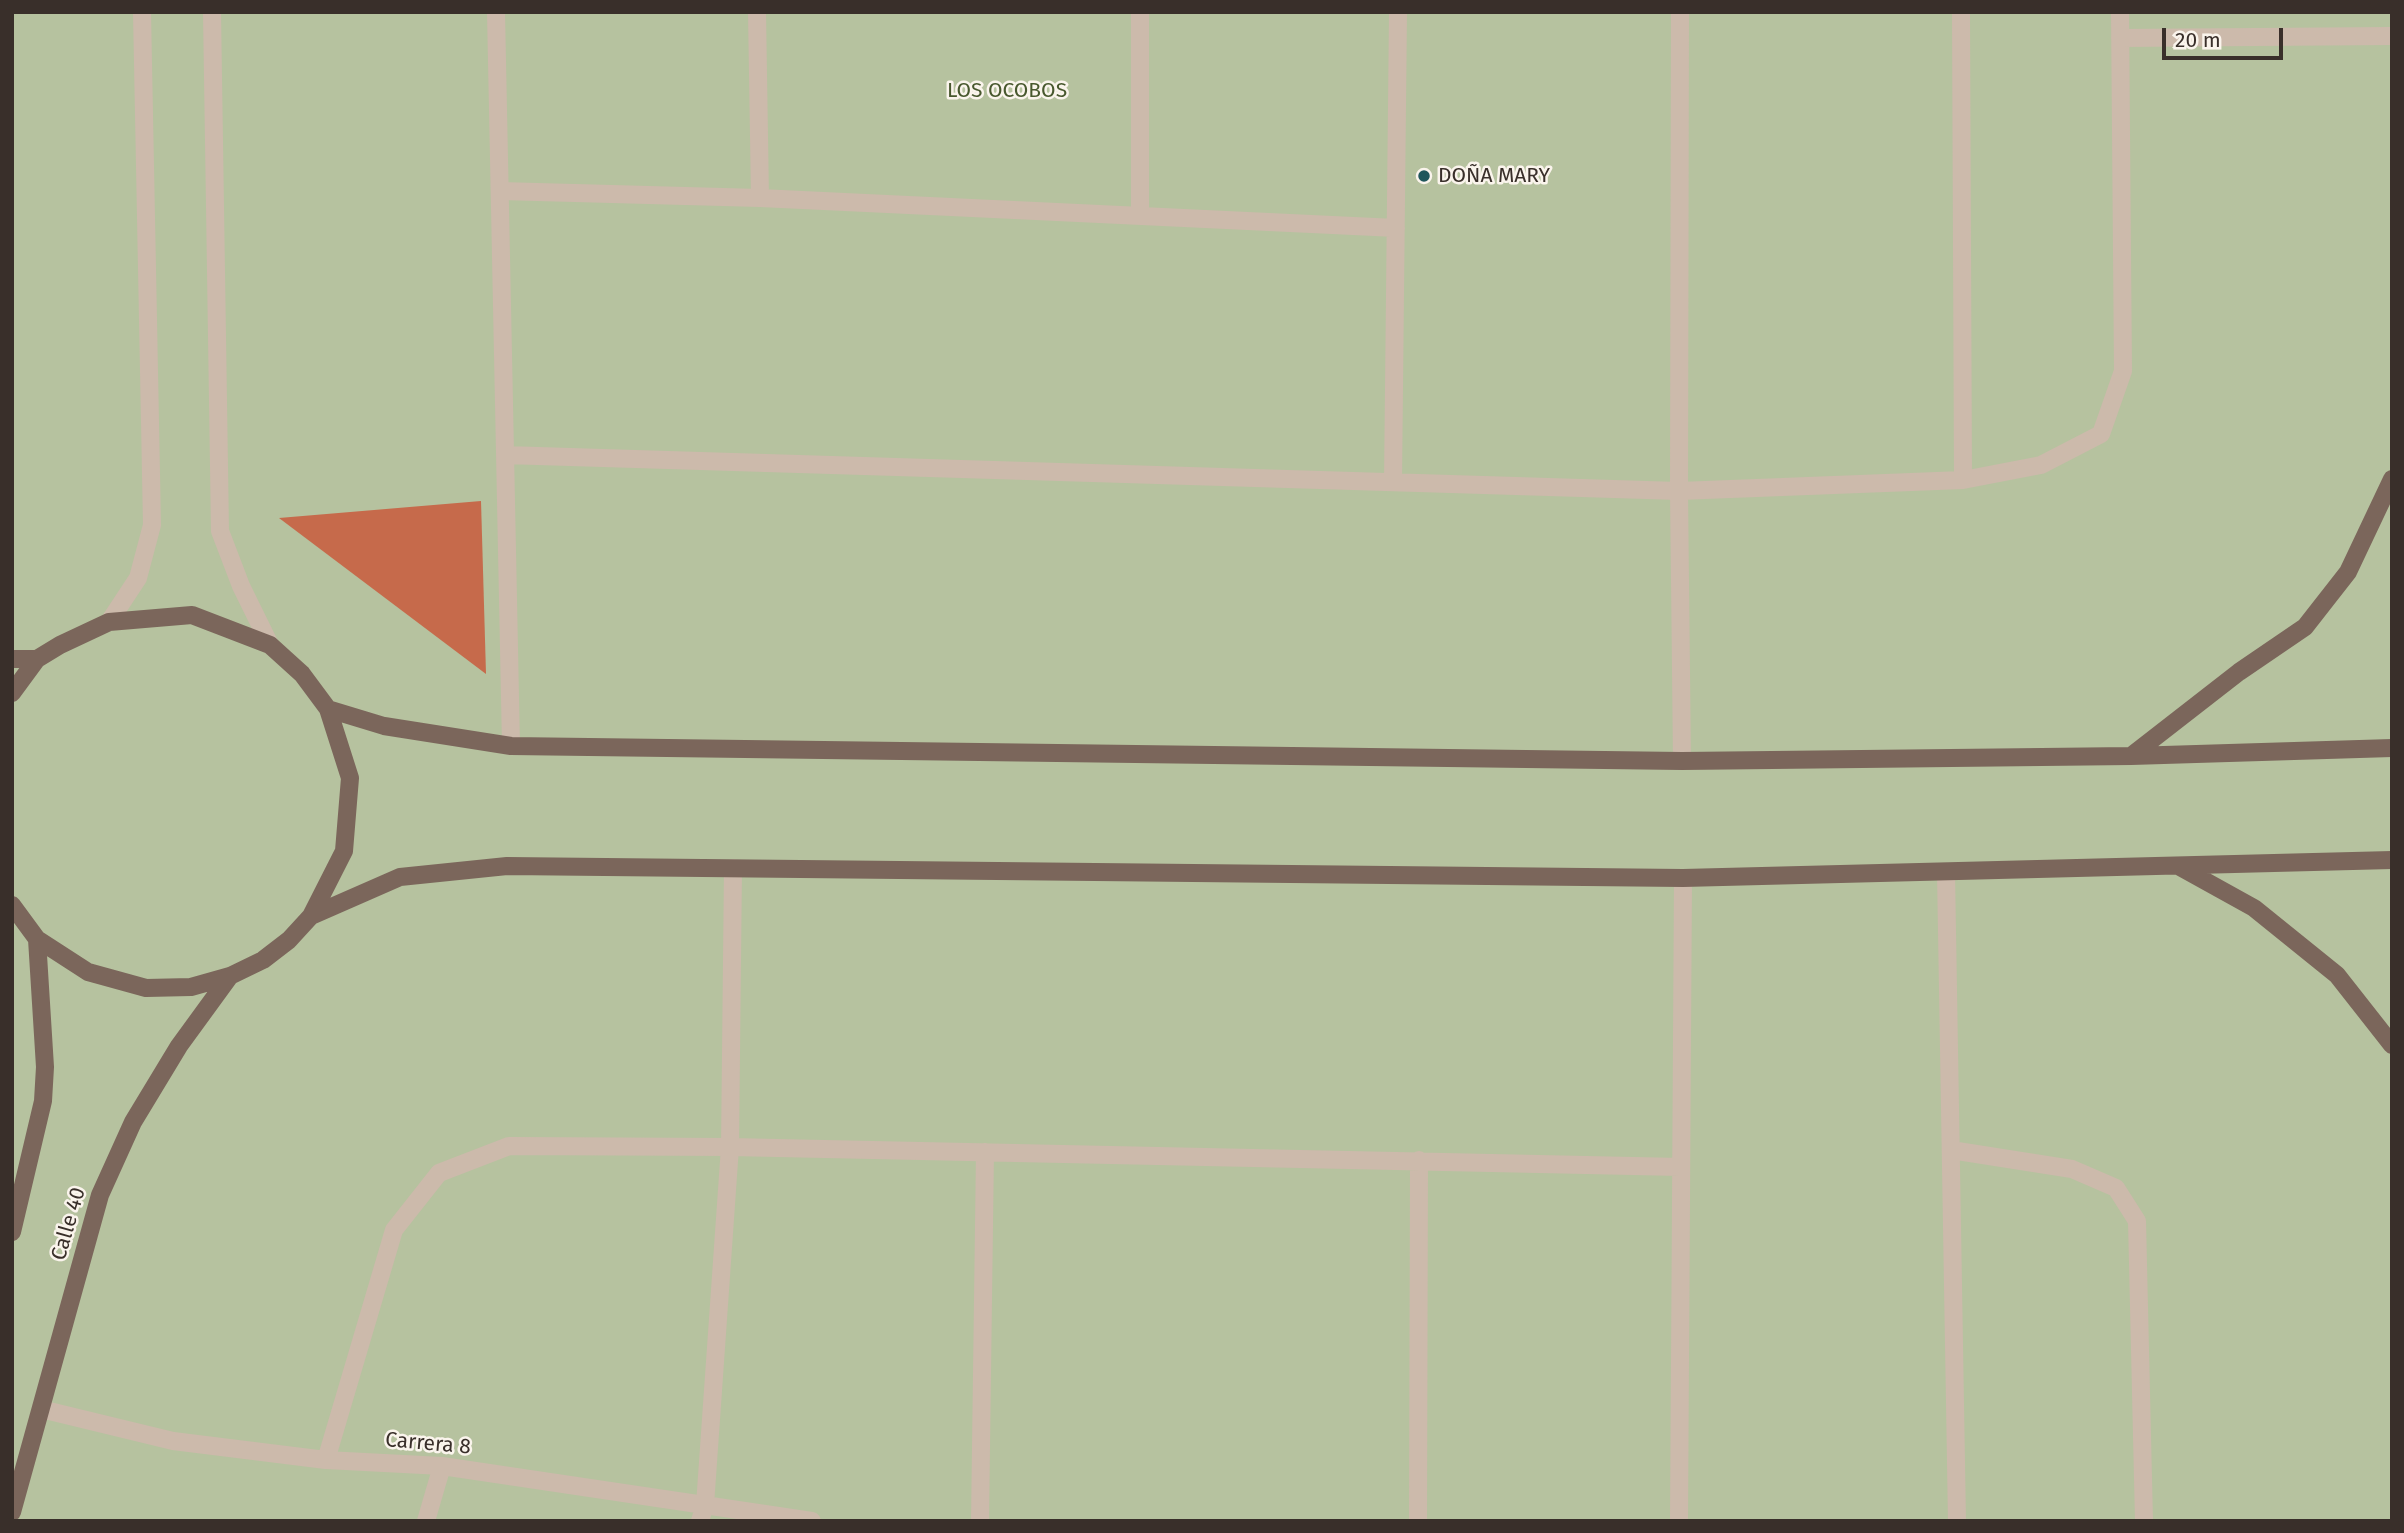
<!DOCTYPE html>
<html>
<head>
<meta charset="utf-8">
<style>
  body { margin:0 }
  #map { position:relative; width:2404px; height:1533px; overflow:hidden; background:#f3eadf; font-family:"Fira Sans",sans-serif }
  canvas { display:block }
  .frame { position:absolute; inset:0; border:14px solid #392f2a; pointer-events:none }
  .scale { position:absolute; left:2162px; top:28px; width:121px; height:32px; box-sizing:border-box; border:4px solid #392f2a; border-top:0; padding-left:9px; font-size:21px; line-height:24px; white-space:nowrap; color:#392f2a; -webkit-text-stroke:5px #faf4ec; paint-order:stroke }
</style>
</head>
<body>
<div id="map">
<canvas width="2404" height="1533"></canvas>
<div class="frame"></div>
<div class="scale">20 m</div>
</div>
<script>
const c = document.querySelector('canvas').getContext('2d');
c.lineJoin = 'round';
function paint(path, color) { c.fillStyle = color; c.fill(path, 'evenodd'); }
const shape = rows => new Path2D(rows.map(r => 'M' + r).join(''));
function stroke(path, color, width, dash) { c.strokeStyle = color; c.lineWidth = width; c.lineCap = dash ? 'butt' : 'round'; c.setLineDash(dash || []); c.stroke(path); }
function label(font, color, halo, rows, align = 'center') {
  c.font = font + ' "Fira Sans",sans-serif'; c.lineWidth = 5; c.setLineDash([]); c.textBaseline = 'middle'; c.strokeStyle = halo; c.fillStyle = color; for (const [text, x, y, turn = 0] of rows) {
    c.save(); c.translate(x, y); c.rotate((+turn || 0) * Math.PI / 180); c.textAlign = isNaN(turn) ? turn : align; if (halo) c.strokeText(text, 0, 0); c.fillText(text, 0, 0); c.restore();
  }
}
paint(shape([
  [12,12,2392,12,2392,1521,12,1521]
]), '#b6c29f');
paint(shape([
  [481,501,486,674,279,518]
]), '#c66a4b');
stroke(shape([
  [212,12,220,531,241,586,270,645],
  [496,12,511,746],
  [757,12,760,198],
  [1140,12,1140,216],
  [1680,12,1679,491,1682,761],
  [1961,12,1963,480],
  [2120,38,2392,36],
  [500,191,760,198,1396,228],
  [505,455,1679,491,1963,480,2041,465,2101,434,2123,371,2120,12],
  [1393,482,1398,12],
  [109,622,138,578,152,525,142,12],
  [1946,872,1957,1521],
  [1951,1150,2072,1169,2116,1188,2137,1221,2144,1521],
  [41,1409,173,1441,326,1460,442,1466,812,1521],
  [326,1460,394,1230,439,1173,509,1146,730,1147,1681,1167],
  [426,1521,442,1466],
  [700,1521,705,1505,730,1147,733,868],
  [980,1521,985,1152],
  [1418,1521,1419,1160],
  [1679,1521,1683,878]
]), '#ccbaab', 18);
stroke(shape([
  [12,659,37,659],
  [12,693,37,659,60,645,109,622,192,615,270,645,302,674,328,709,350,778,344,851,311,916,289,940,263,960,230,976,191,987,146,988,88,972,37,939,12,905],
  [328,709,384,726,511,746,1682,761,2131,756,2392,748],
  [2131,756,2239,672,2305,627,2348,572,2392,479],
  [2180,867,2254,908,2337,975,2392,1045],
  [311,916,400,877,507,866,1683,878,2392,860],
  [12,1232,43,1101,45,1067,37,939],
  [12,1512,100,1195,133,1122,179,1046,230,976]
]), '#7b665b', 18);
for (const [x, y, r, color] of [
  [1424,176,7,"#1f565b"]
]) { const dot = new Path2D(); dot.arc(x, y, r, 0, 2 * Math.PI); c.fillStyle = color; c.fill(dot); stroke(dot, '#faf4ec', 2.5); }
label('21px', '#48582e', '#faf4ec', [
  ["LOS OCOBOS",1007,91]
]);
label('21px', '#392f2a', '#faf4ec', [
  ["DOÑA MARY",1438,176]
], 'left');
label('21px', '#392f2a', '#faf4ec', [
  ["Calle 40",69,1224,-74],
  ["Carrera 8",428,1444,5]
]);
</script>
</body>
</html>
